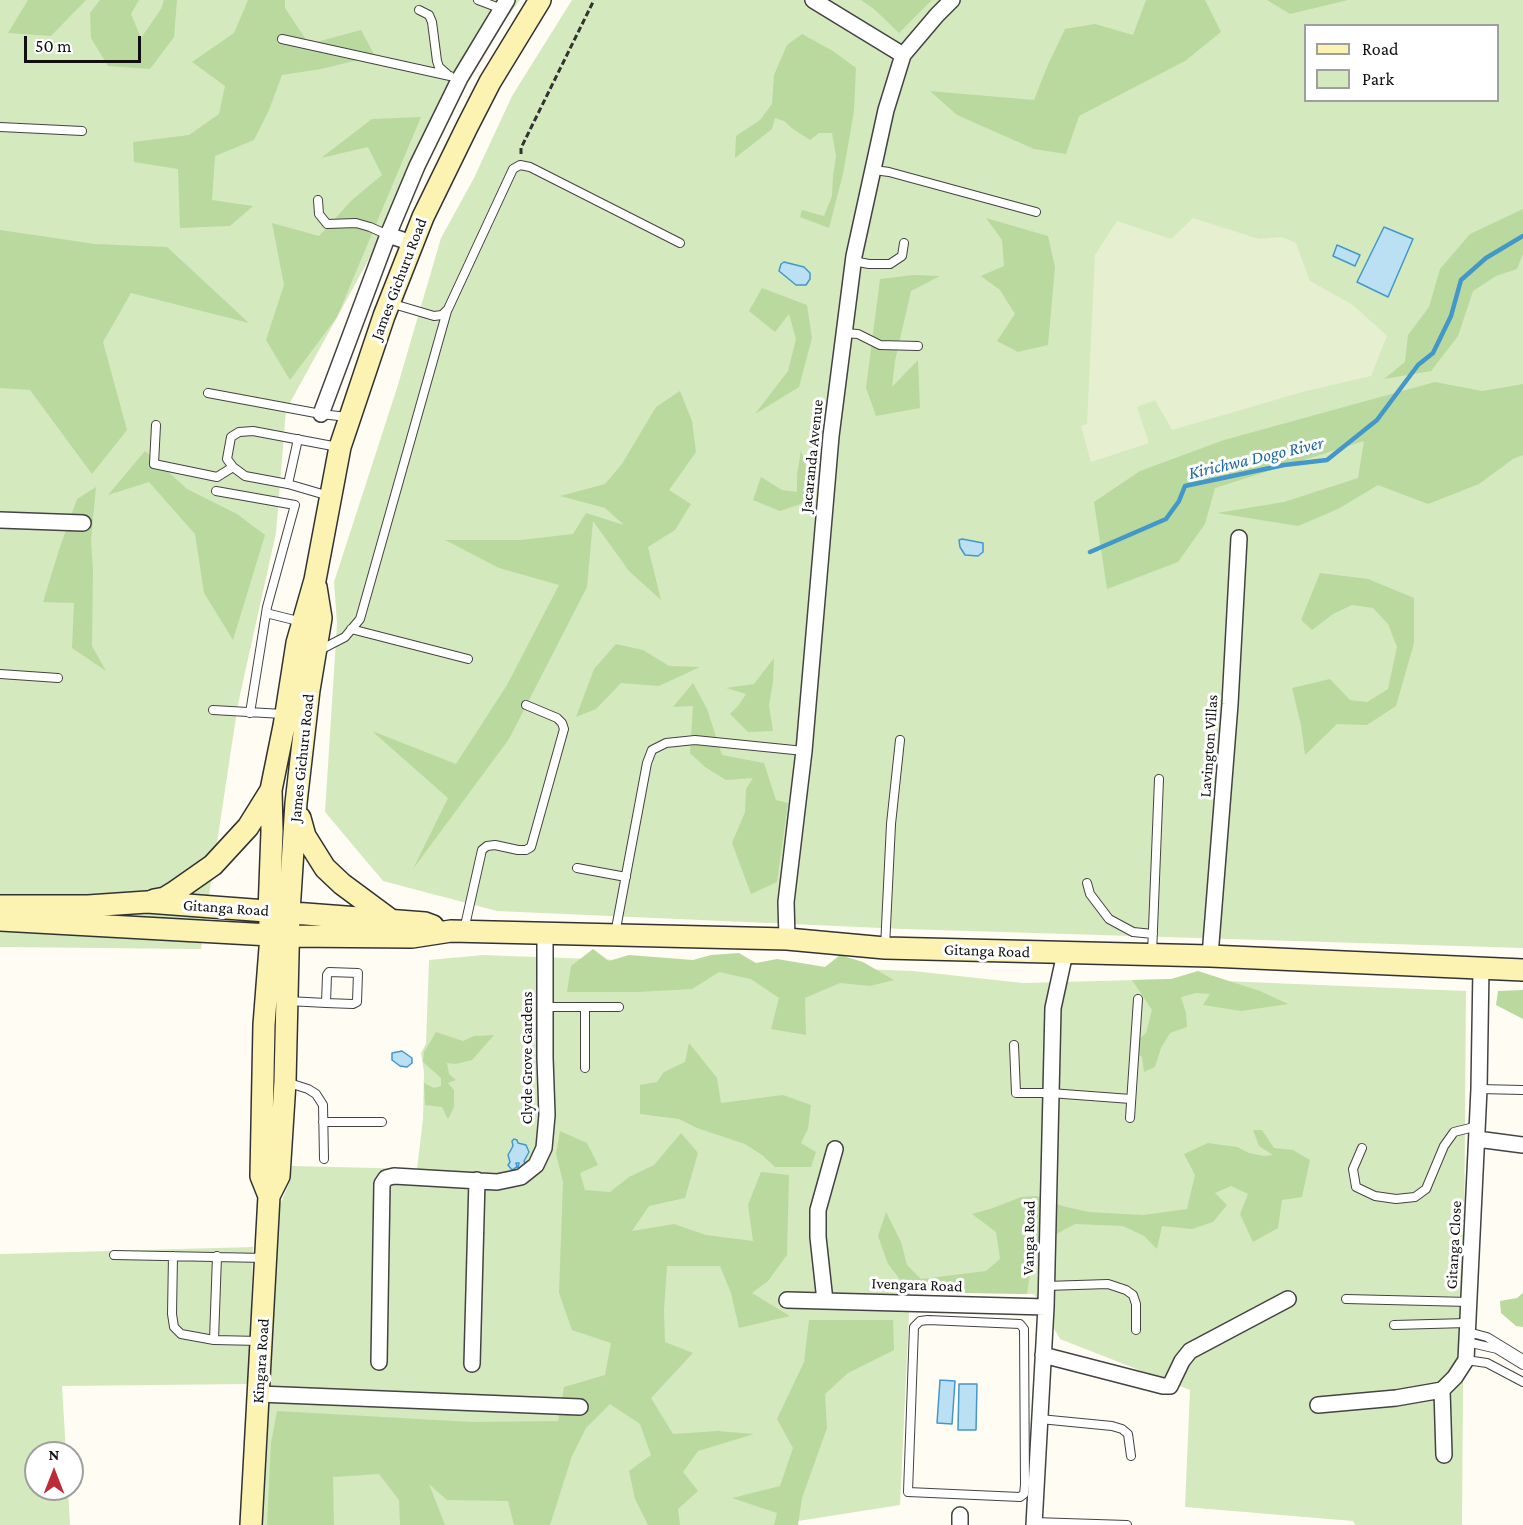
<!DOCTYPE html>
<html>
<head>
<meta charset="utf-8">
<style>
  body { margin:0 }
  #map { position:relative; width:1523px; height:1525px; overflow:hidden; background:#fffcf4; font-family:"Crimson Pro",serif }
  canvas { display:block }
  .legend { position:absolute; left:1304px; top:24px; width:195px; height:78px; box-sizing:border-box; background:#fff; border:2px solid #9f9f9f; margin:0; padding:8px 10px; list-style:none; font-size:18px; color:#101010 }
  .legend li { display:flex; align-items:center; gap:12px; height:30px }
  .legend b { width:30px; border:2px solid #9f9f9f }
  .north { position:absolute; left:24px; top:1441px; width:60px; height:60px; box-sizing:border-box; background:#fff; border:2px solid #9f9f9f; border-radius:50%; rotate:0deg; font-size:16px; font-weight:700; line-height:24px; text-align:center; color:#101010 }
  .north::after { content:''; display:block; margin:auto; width:21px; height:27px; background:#bd2c36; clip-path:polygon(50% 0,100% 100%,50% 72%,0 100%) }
  .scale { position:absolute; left:24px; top:36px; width:117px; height:27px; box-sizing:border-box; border:3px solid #101010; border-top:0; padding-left:8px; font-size:18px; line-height:21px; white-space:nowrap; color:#101010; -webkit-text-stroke:4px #fff; paint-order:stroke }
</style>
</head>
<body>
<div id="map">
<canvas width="1523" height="1525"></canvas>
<ul class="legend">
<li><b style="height:8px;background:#fcf2b2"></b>Road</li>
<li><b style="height:16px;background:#d5e9be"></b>Park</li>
</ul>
<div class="north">N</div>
<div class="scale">50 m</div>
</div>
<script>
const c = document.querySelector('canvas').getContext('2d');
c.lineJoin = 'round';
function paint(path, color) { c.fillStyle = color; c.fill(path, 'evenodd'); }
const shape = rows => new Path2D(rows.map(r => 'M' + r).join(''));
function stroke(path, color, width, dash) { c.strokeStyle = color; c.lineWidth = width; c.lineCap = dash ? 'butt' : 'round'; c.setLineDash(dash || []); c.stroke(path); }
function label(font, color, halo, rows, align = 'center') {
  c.font = font + ' "Crimson Pro",serif'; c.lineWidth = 6; c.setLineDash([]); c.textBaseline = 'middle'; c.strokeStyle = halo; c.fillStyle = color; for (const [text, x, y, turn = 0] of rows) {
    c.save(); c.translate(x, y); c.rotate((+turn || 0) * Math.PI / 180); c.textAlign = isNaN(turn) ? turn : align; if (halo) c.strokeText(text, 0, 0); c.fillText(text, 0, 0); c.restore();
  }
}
paint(shape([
  [0,0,520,0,502,24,425,147,391,219,286,410,276,533,238,704,201,949,0,947],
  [572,0,1523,0,1523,948,904,929,497,911,383,881,325,812,337,624,334,582,397,388,441,238,474,178,512,96],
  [1306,26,1498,26,1498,100,1306,100],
  [483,955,913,971,1023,983,1175,979,1466,991,1462,1525,1355,1525,1353,1521,1185,1507,1190,1390,1060,1339,1034,1294,910,1292,900,1505,792,1522,792,1525,260,1525,264,1440,280,1205,290,1181,292,1166,417,1169,423,1119,424,1072,421,1053,426,1044,429,960],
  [253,1247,249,1384,62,1386,66,1453,36,1453,36,1489,68,1489,70,1525,0,1525,0,1254]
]), '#d5e9be');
paint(shape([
  [28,0,86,0,51,36,8,33],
  [100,0,139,0,131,14,141,38,161,9,164,0,177,0,174,37,150,69,108,66,91,38,90,13],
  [248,0,285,0,285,8,309,44,361,30,375,56,321,69,282,75,269,110,254,140,215,156,212,200,253,206,230,226,180,228,178,169,134,162,133,142,189,135,219,114,225,86,192,62,234,33],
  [861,0,932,0,899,33,874,9],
  [1146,0,1205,0,1221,32,1185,61,1079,116,1066,154,1034,149,957,115,930,91,1034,100,1047,67,1065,29,1095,24,1133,35],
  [1267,0,1348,0,1290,14],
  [802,34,833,51,856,68,854,111,843,174,829,228,800,217,802,210,824,216,832,196,833,176,836,156,832,133,819,133,810,140,793,129,784,121,775,118,772,129,735,158,736,136,760,120,772,104,774,75,787,45],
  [421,117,337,317,290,380,266,340,284,285,272,223,319,236,352,200,382,175,368,147,321,158,372,119],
  [1523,209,1523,254,1517,269,1496,276,1473,291,1458,336,1431,371,1384,379,1405,362,1408,335,1429,307,1440,269,1470,234],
  [986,218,1048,236,1055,267,1048,345,1018,352,997,341,1015,314,1000,290,981,276,1004,266,1002,240],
  [0,230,95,244,167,247,249,323,131,293,103,342,127,430,92,474,30,390,0,388],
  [913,275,940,276,911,291,895,361,892,387,918,360,920,408,876,416,866,388,880,279],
  [762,288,807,305,812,338,799,387,755,414,788,371,796,339,789,314,775,332,749,311],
  [1435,382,1482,391,1523,384,1523,455,1513,459,1479,484,1428,504,1378,485,1338,509,1298,526,1217,513,1284,502,1358,478,1364,441,1215,488,1205,524,1178,562,1107,589,1094,502,1140,471,1224,440],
  [680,391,692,421,696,452,669,490,691,504,675,530,648,547,661,600,629,571,593,521,587,587,509,739,413,869,448,798,372,731,456,764,507,685,559,585,499,568,445,540,521,540,573,534,586,513,624,525,605,508,560,496,605,484,622,464,656,407],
  [801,450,815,499,780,511,753,500,761,477,782,490,797,492,797,475],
  [145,451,187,489,237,514,265,535,233,640,204,593,195,534,149,482,108,495],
  [96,487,91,540,93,571,92,646,106,671,72,648,74,603,43,602,59,550,77,499],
  [1320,573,1368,579,1414,598,1414,643,1396,706,1367,725,1337,724,1305,755,1301,725,1292,688,1330,679,1350,700,1367,702,1388,689,1397,647,1388,624,1373,608,1352,605,1333,614,1312,630,1301,620],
  [616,644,643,650,669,666,700,667,659,686,621,683,596,709,576,717,594,669],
  [774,658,773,682,769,705,773,731,748,732,730,714,738,706,746,694,726,688,754,684],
  [693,683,707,709,722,755,764,763,776,800,788,803,777,882,751,894,732,843,745,812,746,789,753,778,726,780,705,767,690,753,693,706,673,707],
  [593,949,609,961,629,955,693,960,711,955,739,953,756,963,777,959,825,967,840,955,863,962,894,980,870,986,840,983,805,998,806,1035,771,1029,779,998,751,979,719,972,692,989,638,992,567,992,571,966],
  [1198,971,1260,991,1288,1004,1241,1011,1203,1005,1210,994,1196,993,1181,997,1186,1013,1187,1027,1170,1033,1161,1048,1155,1067,1144,1072,1142,1057,1129,1048,1146,1033,1152,1010,1132,980,1171,979],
  [1523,990,1523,1019,1496,1005,1498,991],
  [436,1032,463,1041,474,1036,494,1035,472,1060,456,1064,447,1063,449,1074,456,1080,448,1083,454,1090,454,1107,448,1119,442,1107,425,1105,424,1083,434,1088,441,1086,441,1078,423,1062,424,1052],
  [689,1043,717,1078,721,1103,783,1095,811,1105,808,1129,801,1143,816,1152,811,1167,775,1167,762,1155,745,1144,697,1128,679,1119,640,1114,640,1085,657,1082,664,1072,685,1062],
  [1253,1130,1262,1130,1274,1148,1293,1150,1310,1160,1302,1197,1282,1200,1278,1228,1253,1242,1240,1214,1248,1194,1231,1186,1215,1193,1227,1205,1213,1222,1192,1229,1162,1226,1157,1249,1144,1236,1123,1226,1075,1224,1034,1246,1027,1294,910,1292,888,1264,878,1236,886,1212,901,1242,907,1265,921,1279,986,1271,1000,1259,996,1232,972,1214,993,1208,1021,1197,1036,1196,1062,1206,1089,1212,1143,1215,1187,1209,1195,1175,1184,1154,1208,1143,1237,1147,1249,1153,1263,1156,1273,1155,1259,1146],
  [560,1131,587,1143,598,1165,580,1173,585,1190,610,1192,629,1177,654,1165,681,1133,698,1153,685,1198,649,1206,632,1231,674,1224,706,1235,753,1241,748,1205,761,1172,789,1175,787,1255,768,1281,752,1293,790,1316,739,1328,731,1293,720,1266,667,1266,664,1310,665,1342,693,1353,651,1398,673,1434,718,1431,754,1434,698,1451,683,1472,698,1491,678,1509,680,1525,648,1525,635,1499,629,1471,651,1455,640,1424,610,1404,586,1428,572,1456,550,1525,514,1525,508,1501,447,1500,429,1484,445,1525,400,1525,399,1500,379,1474,333,1477,334,1525,267,1525,271,1443,277,1411,472,1422,558,1421,564,1387,605,1375,611,1343,572,1330,559,1293,563,1182,556,1154],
  [1523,1293,1523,1327,1516,1326,1501,1313,1500,1301,1517,1298],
  [809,1320,893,1320,894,1350,848,1373,825,1394,827,1428,802,1498,798,1525,774,1525,777,1513,732,1498,780,1486,793,1448,777,1419,804,1362]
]), '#bad99e');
paint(shape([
  [1193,218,1259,239,1282,237,1296,243,1310,281,1353,305,1387,336,1371,376,1306,391,1172,430,1155,400,1137,407,1149,443,1091,462,1081,426,1087,424,1095,255,1117,221,1171,239]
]), '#e6f0d0');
const water = shape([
  [1384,227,1413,239,1388,297,1357,282,1384,227],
  [1337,245,1360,255,1355,266,1333,256,1337,245],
  [784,262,804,267,810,273,810,279,806,285,796,285,779,271,781,264,784,262],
  [962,539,983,543,983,552,978,556,965,555,960,547,959,540,962,539],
  [402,1051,412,1058,412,1063,407,1067,400,1066,392,1060,392,1053,402,1051],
  [514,1139,517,1140,518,1143,526,1145,529,1152,524,1161,527,1166,520,1169,518,1167,519,1163,516,1163,517,1167,512,1170,508,1165,510,1162,508,1155,513,1146,512,1141,514,1139],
  [940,1380,955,1381,952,1424,937,1423,940,1380],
  [959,1384,977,1384,976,1430,958,1430,959,1384]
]);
paint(water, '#bbe0f4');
stroke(water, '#4497c9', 1.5);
stroke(shape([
  [1090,552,1166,519,1179,501,1185,486,1284,465,1327,460,1377,420,1418,365,1433,353,1451,316,1461,280,1486,258,1523,236]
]), '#4497c9', 4.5);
const service = shape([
  [478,0,502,9],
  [419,10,429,15,432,22,437,61,439,67,447,74],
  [282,39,450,76],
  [0,127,82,131],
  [874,170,889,172,1036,212],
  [318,200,319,214,327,224,356,223,370,227,388,235],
  [853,261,869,264,890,264,902,256,904,243],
  [390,303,434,316,442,315,448,309,513,169,520,165,530,167,680,243],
  [843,333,858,334,880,345,918,346],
  [208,393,321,414,347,417],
  [156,425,154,464,217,477,233,467],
  [288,484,298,439],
  [216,491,295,505,267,607,250,713],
  [329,496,288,484,245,476,233,467,227,459,231,437,239,432,253,431,338,447],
  [266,613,302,622],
  [351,629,468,659],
  [320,650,345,637,360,619,447,311],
  [0,674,58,678],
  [213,710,283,714],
  [577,868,626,877],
  [1087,883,1090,894,1109,919,1133,932,1153,934],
  [464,930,482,850,487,846,495,845,518,850,526,850,531,847,564,729,562,723,557,718,526,705],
  [615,934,647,763,652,750,666,743,695,740,804,751],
  [885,947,891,824,900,740],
  [1152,954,1159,779],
  [288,1001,326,1003,353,1004,357,1002,358,973,329,972,327,975,326,1003],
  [546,1007,619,1007],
  [585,1007,585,1068],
  [1014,1045,1016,1093,1050,1093,1131,1099],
  [286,1082,308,1089,316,1094,323,1105,324,1159],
  [1479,1089,1523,1090],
  [1130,1118,1138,999],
  [323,1122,382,1122],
  [1362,1148,1353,1169,1356,1187,1375,1196,1396,1199,1415,1197,1426,1189,1444,1146,1454,1132,1478,1126],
  [114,1255,265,1258],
  [173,1256,172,1314,174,1327,181,1334,214,1340,217,1256],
  [1046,1286,1108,1284,1126,1290,1133,1295,1136,1304,1136,1330],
  [1346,1299,1469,1302],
  [928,1320,1020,1324,1024,1329,1025,1485,1024,1494,1020,1497,908,1492,914,1327,920,1321,928,1320],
  [1394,1325,1467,1323],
  [1468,1332,1487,1337,1523,1359],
  [214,1340,260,1341],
  [1467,1342,1497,1349,1523,1365],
  [1466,1360,1487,1363,1523,1382],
  [1040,1419,1112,1426,1122,1429,1128,1434,1131,1456],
  [1034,1522,1127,1525]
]);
const minor = shape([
  [813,0,903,55],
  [388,235,417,166,460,78,507,0],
  [321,414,388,235,412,243],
  [0,520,83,523],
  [787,939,786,902,804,751,831,436,854,256,886,110,903,55,937,15,952,0],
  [1210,956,1230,704,1239,538],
  [1477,1139,1523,1145],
  [787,1300,1046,1307],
  [825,1301,818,1237,818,1210,835,1149],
  [1043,1355,1163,1386,1170,1386,1182,1361,1190,1351,1288,1299],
  [379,1362,382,1184,386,1178,394,1176,497,1182,521,1177,536,1165,544,1148,547,1115,545,1058,545,933],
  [472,1364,477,1180],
  [1442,1390,1444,1455],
  [259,1394,580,1407],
  [1318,1405,1396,1398,1442,1390,1455,1377,1466,1360,1479,1089,1481,968],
  [960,1515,960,1525],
  [1034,1525,1046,1307,1053,1008,1065,953]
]);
const secondary = shape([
  [300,818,305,836,325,868,342,884,392,921],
  [154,900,165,898,173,893,213,865,248,827,271,790],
  [0,906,88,906,147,902,425,923,433,926],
  [0,920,288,936,412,937,451,931,787,939,885,948,1210,956,1523,970],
  [269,1196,279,1176,285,1082,289,912,296,803,309,690,321,618,316,587],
  [251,1525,269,1196,261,1176,264,1025,271,935,269,912,272,831,271,790,284,726,297,643,315,580,340,447,384,316,423,217,467,127,490,82,540,0]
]);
stroke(service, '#434343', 10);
stroke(minor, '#434343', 18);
stroke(secondary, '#323232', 24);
stroke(shape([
  [521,154,521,148,594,0]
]), '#323232', 3, [6, 3]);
stroke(service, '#fff', 8);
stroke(minor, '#fff', 15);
stroke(secondary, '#fcf2b2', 21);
label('16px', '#101010', '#fff', [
  ["James Gichuru Road",399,279,-69],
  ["Jacaranda Avenue",812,456,-84],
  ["Lavington Villas",1209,746,-86],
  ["James Gichuru Road",302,758,-84],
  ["Gitanga Road",226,908,4],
  ["Gitanga Road",987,951,2],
  ["Clyde Grove Gardens",527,1058,-90],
  ["Vanga Road",1029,1238,-89],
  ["Gitanga Close",1454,1245,-87],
  ["Ivengara Road",917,1285,2],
  ["Kingara Road",261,1361,-86]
]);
label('italic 18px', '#1d699f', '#fff', [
  ["Kirichwa Dogo River",1256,458,-13]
]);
</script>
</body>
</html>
